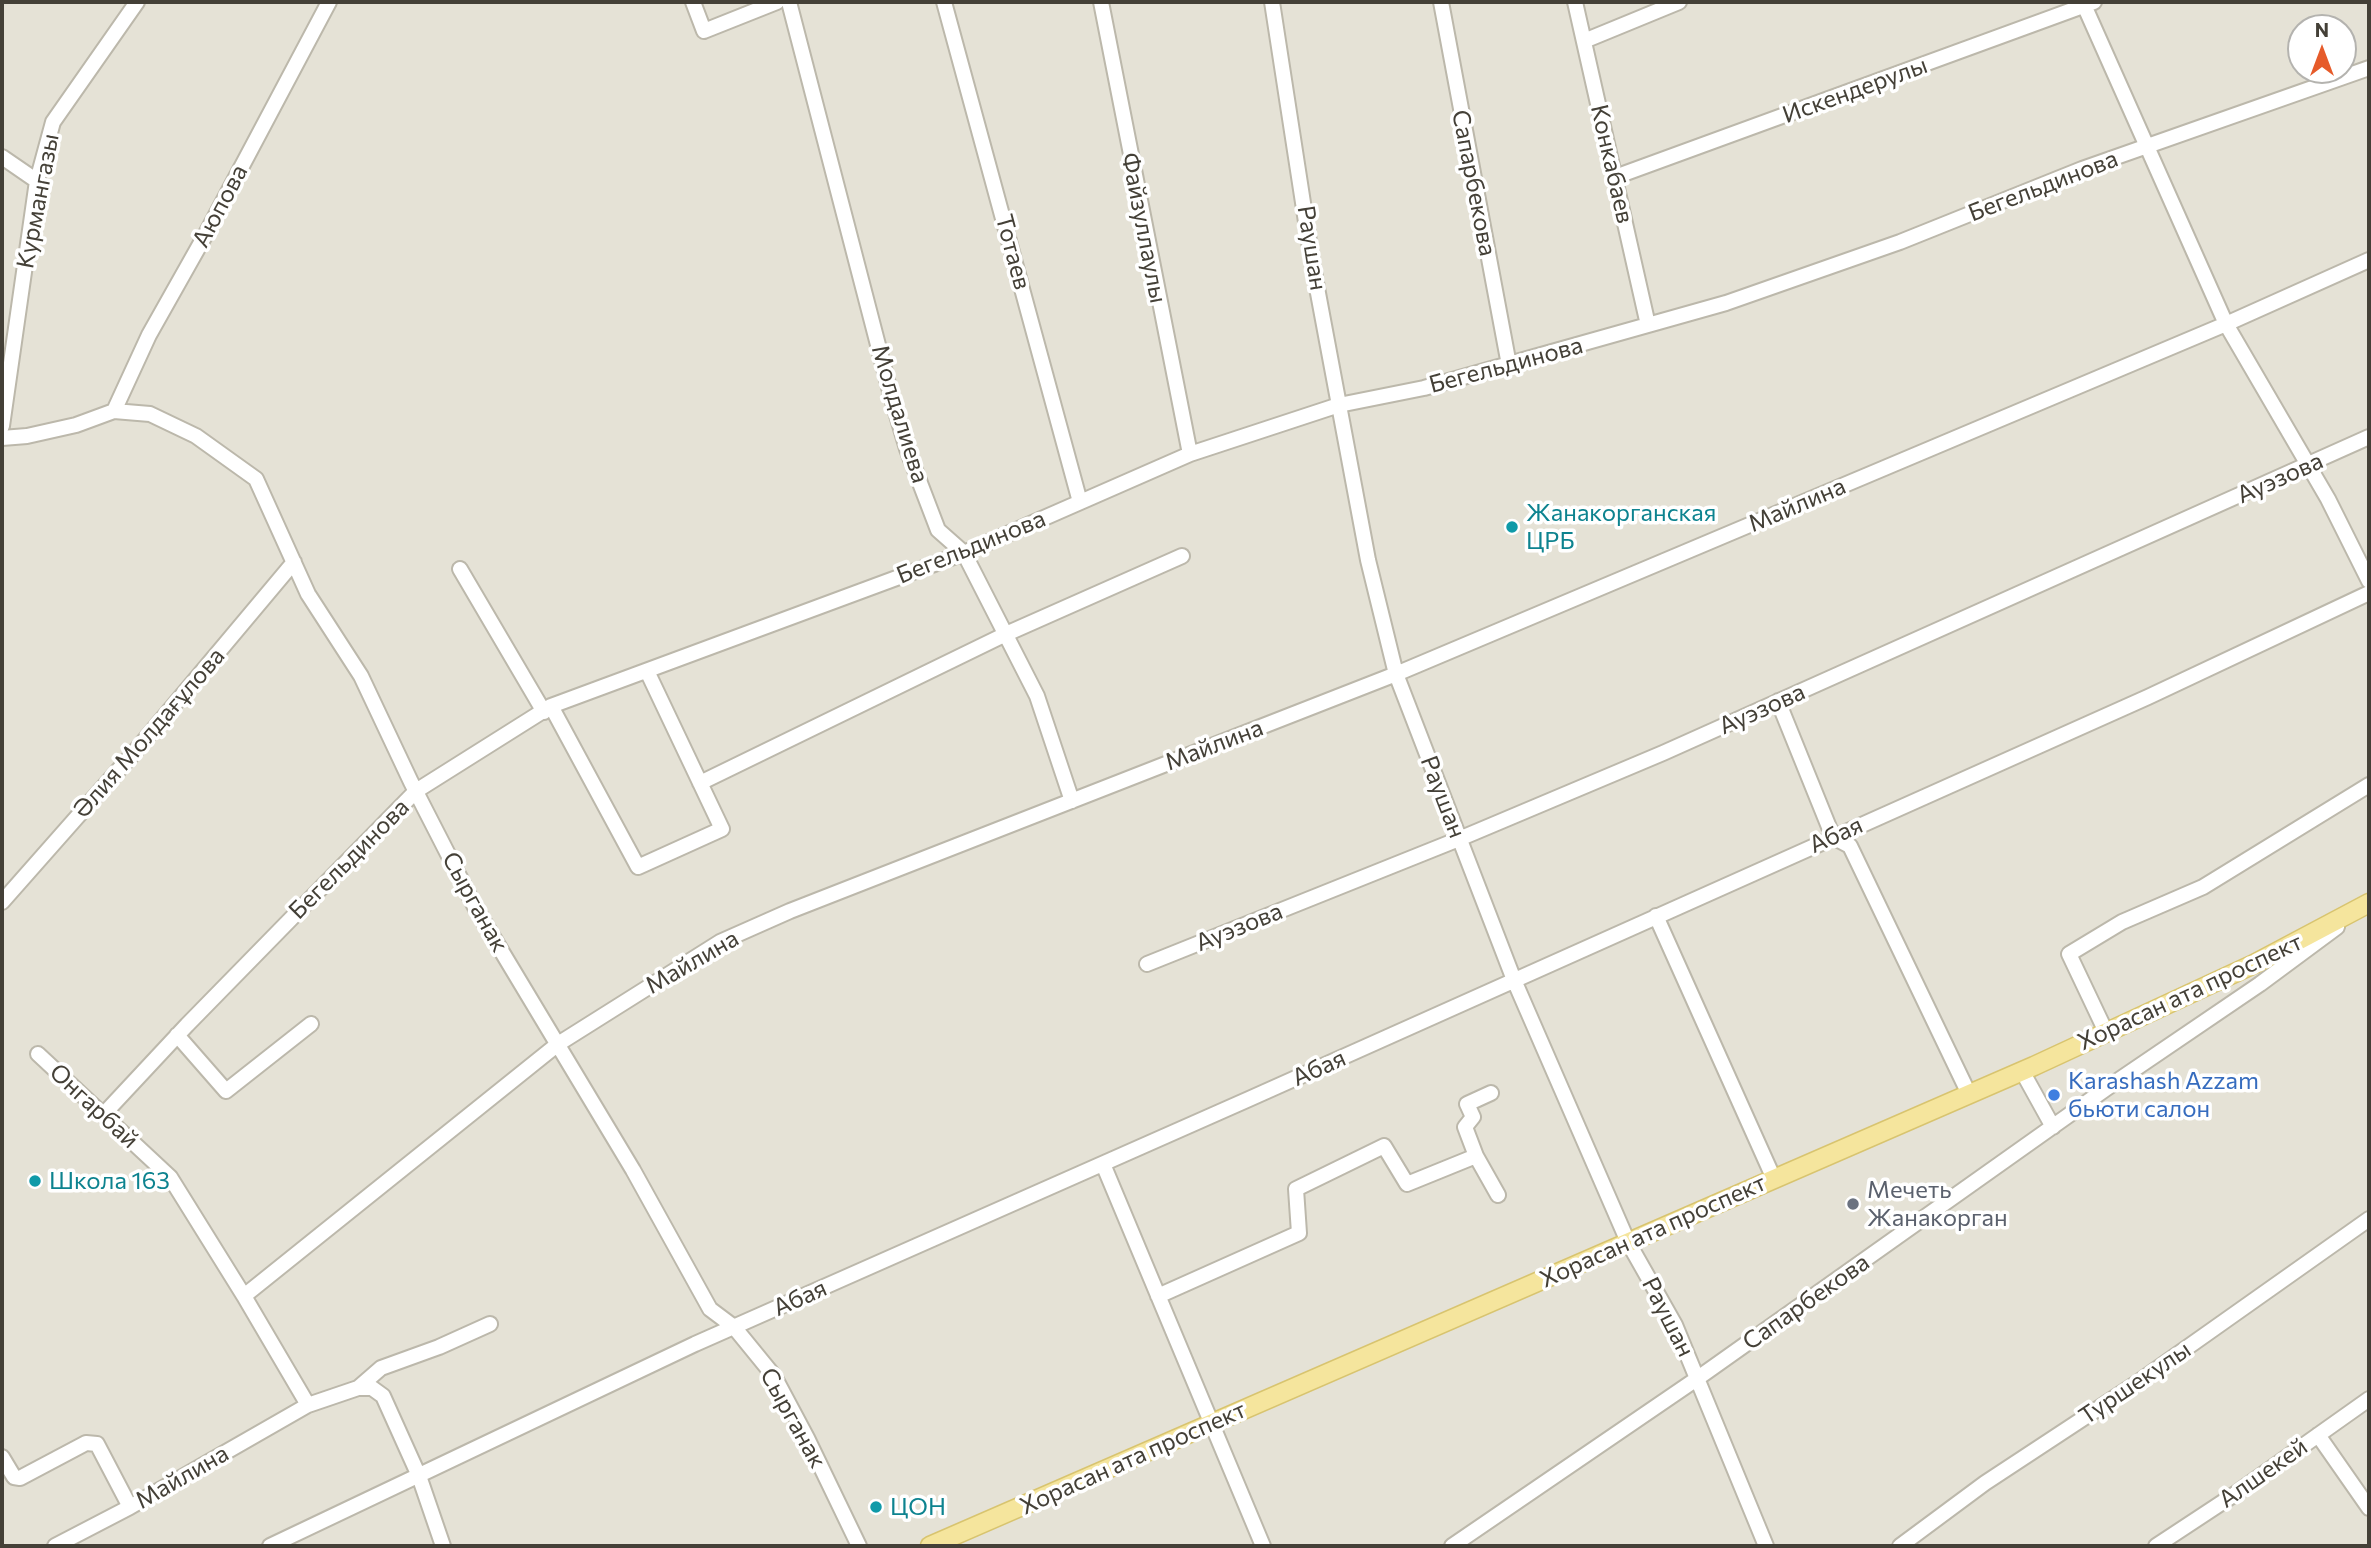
<!DOCTYPE html>
<html>
<head>
<meta charset="utf-8">
<style>
  body { margin:0 }
  #map { position:relative; width:2371px; height:1548px; overflow:hidden; background:#f2f0e7; font-family:Commissioner,sans-serif }
  canvas { display:block }
  .frame { position:absolute; inset:0; border:4px solid #444037; pointer-events:none }
  .north { position:absolute; left:2287px; top:14px; width:70px; height:70px; box-sizing:border-box; background:#fff; border:2px solid #b4b3af; border-radius:50%; rotate:0deg; font-size:19px; font-weight:700; line-height:28px; text-align:center; color:#444037 }
  .north::after { content:''; display:block; margin:auto; width:24px; height:32px; background:#e65b2a; clip-path:polygon(50% 0,100% 100%,50% 72%,0 100%) }
</style>
</head>
<body>
<div id="map">
<canvas width="2371" height="1548"></canvas>
<div class="frame"></div>
<div class="north">N</div>
</div>
<script>
const c = document.querySelector('canvas').getContext('2d');
c.lineJoin = 'round';
function paint(path, color) { c.fillStyle = color; c.fill(path, 'evenodd'); }
const shape = rows => new Path2D(rows.map(r => 'M' + r).join(''));
function stroke(path, color, width, dash) { c.strokeStyle = color; c.lineWidth = width; c.lineCap = dash ? 'butt' : 'round'; c.setLineDash(dash || []); c.stroke(path); }
function label(font, color, halo, rows, align = 'center') {
  c.font = font + ' Commissioner,sans-serif'; c.lineWidth = 7; c.setLineDash([]); c.textBaseline = 'middle'; c.strokeStyle = halo; c.fillStyle = color; for (const [text, x, y, turn = 0] of rows) {
    c.save(); c.translate(x, y); c.rotate((+turn || 0) * Math.PI / 180); c.textAlign = isNaN(turn) ? turn : align; if (halo) c.strokeText(text, 0, 0); c.fillText(text, 0, 0); c.restore();
  }
}
paint(shape([
  [2,2,2369,2,2369,1546,2,1546],
  [2301,28,2343,28,2343,70,2301,70]
]), '#e5e2d6');
const minor = shape([
  [693,2,704,31,777,2],
  [789,2,891,395,907,449,938,530,964,553,1037,696,1072,801],
  [944,2,1080,502],
  [1101,2,1190,454],
  [1272,2,1312,261,1368,560,1396,674,1514,980,1628,1242,1675,1325,1766,1546],
  [1441,2,1509,365],
  [1575,2,1648,325],
  [2084,5,2226,324,2328,499,2369,581],
  [1584,41,1679,2],
  [2,157,37,181],
  [1615,177,2094,2],
  [114,411,149,335,207,232,329,2],
  [2,426,37,181,53,122,137,2],
  [2,438,27,436,76,425,114,411,150,414,196,436,256,479,308,594,361,676,411,782,475,907,633,1170,710,1309,734,1327,774,1376,807,1438,859,1546],
  [460,569,544,712],
  [1778,701,1833,837,1850,846,1969,1094],
  [551,706,638,867,722,829,647,671],
  [700,783,1006,634,1182,556],
  [2,902,138,748,294,562],
  [1656,916,1774,1179],
  [1147,964,1459,839,1663,753,2369,437],
  [2106,1032,2069,954,2122,922,2203,887,2369,785],
  [177,1035,226,1091,311,1024],
  [38,1054,170,1177,244,1296,308,1405],
  [2022,1071,2053,1127],
  [103,1115,187,1025,416,791,551,706,964,553,1190,454,1339,405,1424,388,1726,303,1900,242,2082,169,2369,68],
  [1476,1156,1498,1195],
  [1103,1164,1263,1546],
  [244,1296,558,1044,720,942,790,911,1396,674,2226,324,2369,260],
  [1158,1296,1299,1233,1296,1189,1384,1146,1407,1184,1476,1156,1465,1127,1473,1117,1467,1104,1491,1093],
  [358,1388,381,1368,439,1347,490,1324],
  [2318,1435,2369,1508],
  [2,1457,14,1477,20,1478,86,1443,97,1444,130,1507],
  [55,1546,130,1507,308,1405,358,1388,372,1388,383,1396,419,1476,443,1546],
  [270,1546,695,1344,1249,1099,2148,697,2369,593],
  [1452,1546,1698,1378,2107,1088,2260,984,2337,927],
  [1900,1546,1985,1483,2137,1383,2369,1219],
  [2156,1546,2235,1494,2369,1399]
]);
const major = shape([
  [930,1546,2034,1066,2254,964,2369,903]
]);
stroke(minor, '#bcb8ab', 18);
stroke(major, '#d8c46f', 21);
stroke(minor, '#fff', 14);
stroke(major, '#f5e59d', 18);
for (const [x, y, r, color] of [
  [1512,527,7,"#0f9aa8"],
  [2054,1095,7,"#3f7fe0"],
  [35,1181,7,"#0f9aa8"],
  [1853,1204,7,"#6b7280"],
  [876,1507,7,"#0f9aa8"]
]) { const dot = new Path2D(); dot.arc(x, y, r, 0, 2 * Math.PI); c.fillStyle = color; c.fill(dot); stroke(dot, '#fff', 2.5); }
label('24px', '#444037', '#fff', [
  ["Искендерулы",1855,90,-20],
  ["Конкабаев",1612,164,77],
  ["Сапарбекова",1474,183,79],
  ["Бегельдинова",2043,186,-21],
  ["Курмангазы",38,201,-79],
  ["Аюпова",220,206,-62],
  ["Файзуллаулы",1144,228,79],
  ["Раушан",1312,248,81],
  ["Тотаев",1013,252,75],
  ["Бегельдинова",1506,365,-15],
  ["Молдалиева",900,414,73],
  ["Ауэзова",2280,478,-24],
  ["Майлина",1797,505,-23],
  ["Бегельдинова",971,547,-22],
  ["Ауэзова",1762,709,-24],
  ["Әлия Молдағұлова",149,733,-49],
  ["Майлина",1214,745,-21],
  ["Раушан",1443,797,69],
  ["Абая",1836,835,-24],
  ["Бегельдинова",349,859,-45],
  ["Сырганак",475,902,61],
  ["Ауэзова",1239,927,-22],
  ["Майлина",692,962,-30],
  ["Хорасан ата проспект",2190,992,-25],
  ["Абая",1319,1068,-24],
  ["Онгарбай",94,1106,43],
  ["Хорасан ата проспект",1653,1231,-24],
  ["Абая",800,1298,-24],
  ["Сапарбекова",1806,1302,-35],
  ["Раушан",1668,1317,63],
  ["Туршекулы",2135,1383,-34],
  ["Сырганак",793,1418,61],
  ["Хорасан ата проспект",1133,1458,-24],
  ["Алшекей",2263,1473,-35],
  ["Майлина",182,1477,-30]
]);
label('24px', '#0d838f', '#fff', [
  ["Жанакорганская",1526,513],
  ["ЦРБ",1526,541],
  ["Школа 163",49,1181],
  ["ЦОН",890,1507]
], 'left');
label('24px', '#366cbe', '#fff', [
  ["Karashash Azzam",2068,1081],
  ["бьюти салон",2068,1109]
], 'left');
label('24px', '#5b616d', '#fff', [
  ["Мечеть",1867,1190],
  ["Жанакорган",1867,1218]
], 'left');
</script>
</body>
</html>
